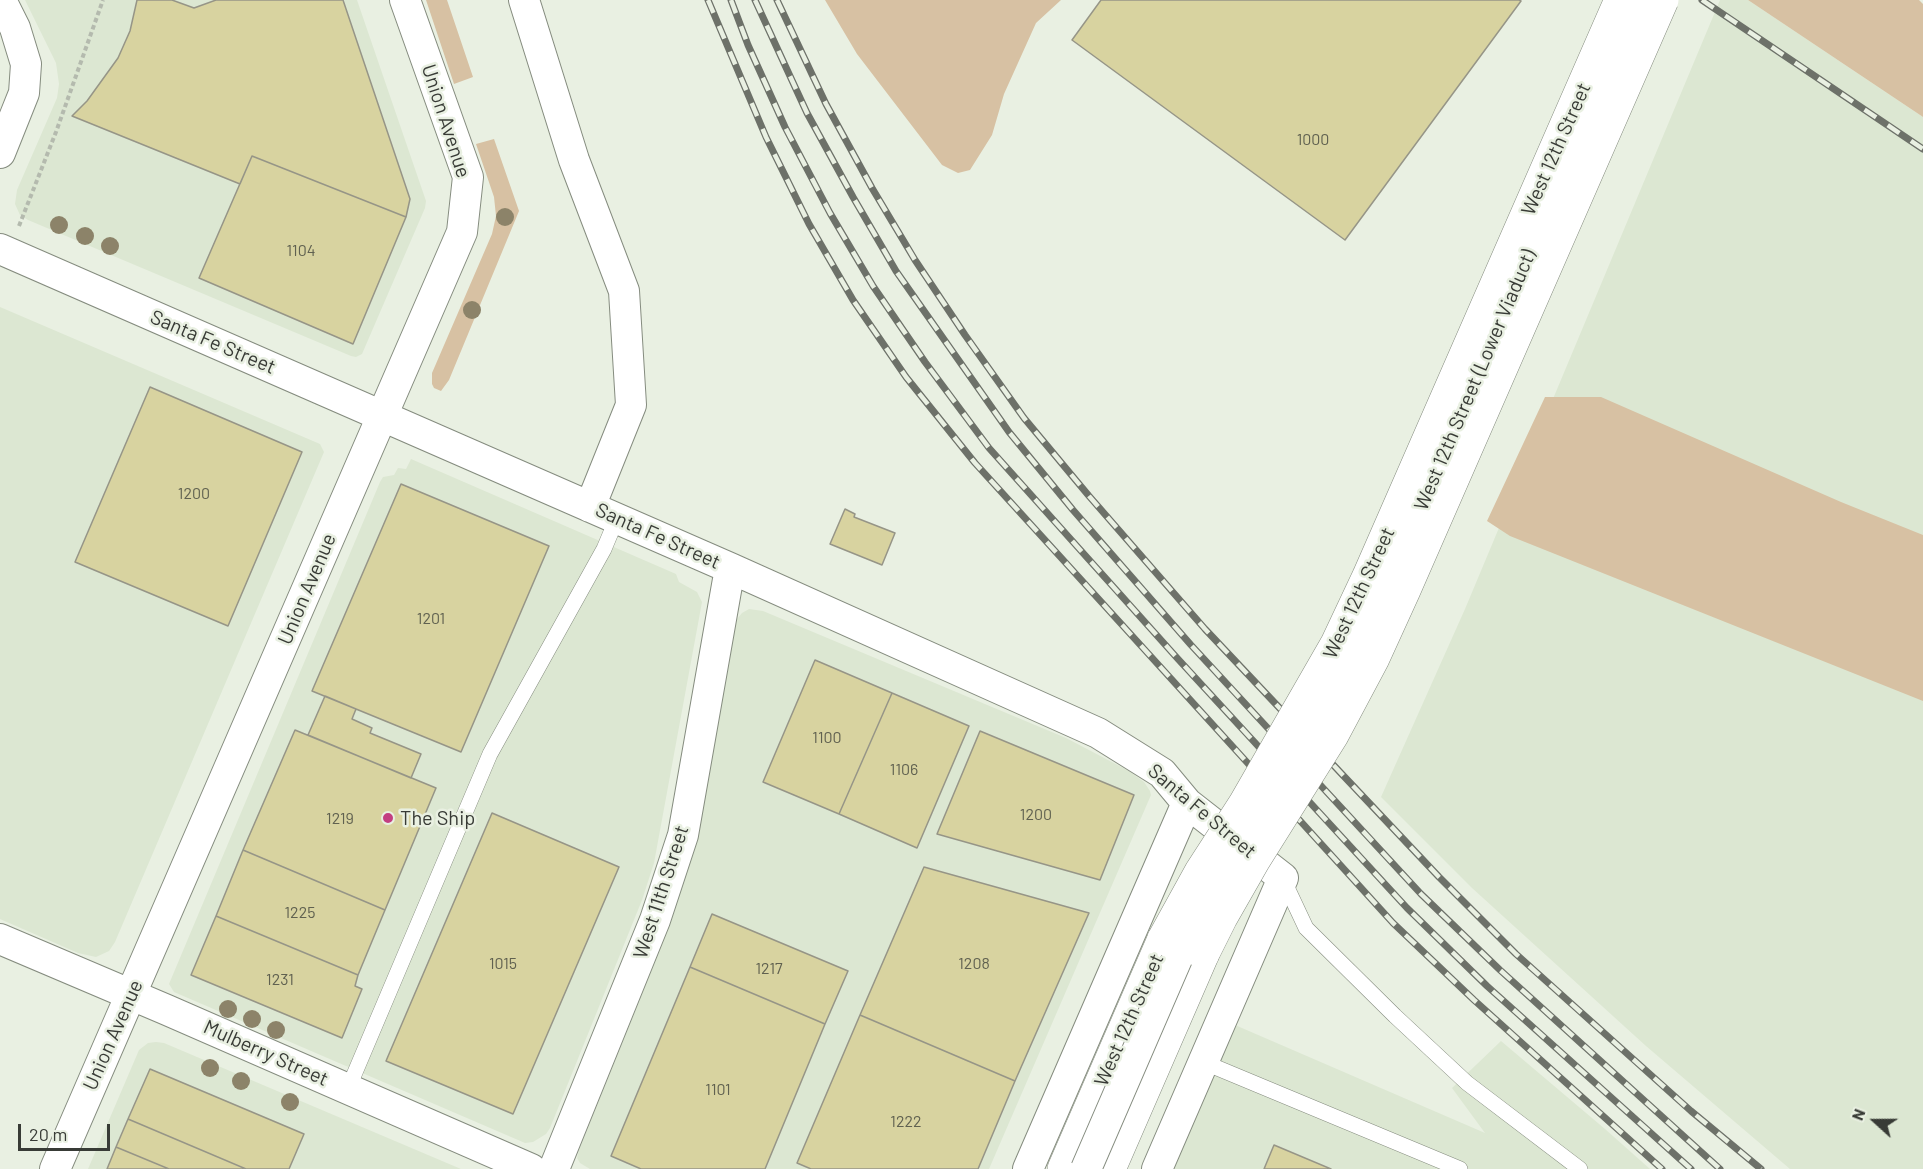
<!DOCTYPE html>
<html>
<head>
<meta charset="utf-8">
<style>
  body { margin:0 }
  #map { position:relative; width:1923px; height:1169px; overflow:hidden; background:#e9f0e2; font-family:Barlow,sans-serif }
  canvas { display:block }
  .north { position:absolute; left:1845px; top:1091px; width:60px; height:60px; -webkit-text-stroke:4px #e9f0e2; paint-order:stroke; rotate:291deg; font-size:16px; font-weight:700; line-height:24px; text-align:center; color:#383b36 }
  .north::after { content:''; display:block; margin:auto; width:21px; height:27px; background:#383b36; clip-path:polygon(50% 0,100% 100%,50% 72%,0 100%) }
  .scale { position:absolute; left:18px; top:1124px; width:92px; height:27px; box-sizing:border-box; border:3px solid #383b36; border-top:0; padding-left:8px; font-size:18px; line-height:21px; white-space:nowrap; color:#383b36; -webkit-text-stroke:4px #e9f0e2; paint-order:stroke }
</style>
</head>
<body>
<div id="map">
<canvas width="1923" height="1169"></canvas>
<div class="north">N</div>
<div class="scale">20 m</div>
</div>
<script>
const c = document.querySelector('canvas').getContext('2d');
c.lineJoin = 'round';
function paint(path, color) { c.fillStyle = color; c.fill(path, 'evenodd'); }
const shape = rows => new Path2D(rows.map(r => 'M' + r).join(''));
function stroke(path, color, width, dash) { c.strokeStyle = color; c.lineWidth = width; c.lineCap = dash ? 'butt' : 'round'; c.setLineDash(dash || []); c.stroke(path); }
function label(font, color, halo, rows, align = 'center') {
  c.font = font + ' Barlow,sans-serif'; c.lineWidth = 5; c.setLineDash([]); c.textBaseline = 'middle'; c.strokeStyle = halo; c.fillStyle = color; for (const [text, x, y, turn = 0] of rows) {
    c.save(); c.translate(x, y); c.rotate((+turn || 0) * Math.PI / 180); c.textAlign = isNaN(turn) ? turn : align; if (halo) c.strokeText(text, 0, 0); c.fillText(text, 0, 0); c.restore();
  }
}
paint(shape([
  [25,0,357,0,426,201,425,208,362,354,356,357,351,356,28,220,20,215,15,204,17,190,57,98,59,84,56,63],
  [1720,0,1748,0,1923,117,1923,1169,1790,1169,1646,1046,1472,888,1381,797,1465,609],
  [0,307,320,444,324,452,115,942,109,951,96,957,78,953,0,919],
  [411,459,676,574,679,582,697,592,702,602,654,863,642,900,550,1128,546,1134,533,1142,525,1143,174,992,169,984,380,482,383,477,394,475,398,468,406,469],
  [749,609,763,611,1066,738,1129,771,1144,782,1150,791,1151,795,989,1169,590,1169,580,1163,577,1158,579,1150,652,969,686,873,737,619,742,613],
  [1235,1025,1485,1133,1452,1088,1501,1041,1605,1129,1650,1169,1172,1169],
  [156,1042,164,1043,461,1169,88,1169,139,1050,148,1043]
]), '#dce7d2');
paint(shape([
  [426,0,447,0,473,77,454,84],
  [825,0,1061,0,1036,23,1004,94,992,135,970,170,958,173,942,165,857,54],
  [1748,0,1919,0,1923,4,1923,117],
  [494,139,519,211,449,380,441,391,434,388,432,384,432,373,492,234,496,216,494,197,476,144],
  [1545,397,1601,397,1841,502,1923,535,1923,701,1510,536,1487,521]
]), '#d7c1a3');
const building = shape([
  [137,0,172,0,194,8,216,0,343,0,410,199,406,217,252,156,240,184,72,116,87,101,118,58,130,31,137,0],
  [1101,0,1519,0,1521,1,1345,240,1072,40,1101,0],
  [252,156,406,217,353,344,199,278,252,156],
  [150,387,302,452,228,626,75,562,150,387],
  [401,484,549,546,461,752,312,691,401,484],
  [845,509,855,514,854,517,895,533,882,565,830,544,845,509],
  [815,660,892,693,839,814,763,782,815,660],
  [892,693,969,726,917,848,839,814,892,693],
  [325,696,356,709,352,719,372,728,370,733,421,754,411,778,308,735,325,696],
  [295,730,436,788,385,910,243,850,295,730],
  [980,731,1134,795,1100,880,937,834,980,731],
  [492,813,619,867,513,1114,386,1061,492,813],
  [243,850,385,910,358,975,216,916,243,850],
  [924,867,1089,913,1015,1081,860,1015,924,867],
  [712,914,848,971,825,1024,690,967,712,914],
  [216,916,358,975,355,986,362,989,342,1038,191,975,216,916],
  [690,967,825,1024,765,1169,641,1169,611,1156,690,967],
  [860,1015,1015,1081,978,1169,811,1169,797,1163,860,1015],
  [150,1069,304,1134,289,1169,246,1169,128,1119,150,1069],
  [128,1119,246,1169,169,1169,116,1147,128,1119],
  [1274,1145,1331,1169,1264,1169,1274,1145],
  [116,1147,169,1169,107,1169,116,1147]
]);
paint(building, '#d8d3a0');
stroke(building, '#969587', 1.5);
const service = shape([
  [1283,879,1306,928,1395,1016,1467,1083,1580,1169],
  [1203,1062,1460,1169],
  [348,1089,490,754,604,549,617,518]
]);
const minor = shape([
  [524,0,574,160,624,291,631,405,590,507],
  [0,153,24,93,26,64,15,28,1,0],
  [0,249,730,568,1098,733,1162,773,1187,803,1283,878,1157,1169],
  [0,939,167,1010,531,1169],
  [55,1169,462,232,468,177,405,0],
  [554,1169,655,920,683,835,730,568],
  [1028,1169,1187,803]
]);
const secondary = shape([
  [1064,1169,1164,939],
  [1109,1169,1203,953]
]);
stroke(service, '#858c7f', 16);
stroke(minor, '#858c7f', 32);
stroke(secondary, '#858c7f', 34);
stroke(shape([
  [19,226,56,132,103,0]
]), '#b4baae', 4, [4.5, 3]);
stroke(service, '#fff', 15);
stroke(minor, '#fff', 30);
stroke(secondary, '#fff', 33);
const rail = shape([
  [708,0,766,137,809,224,853,300,906,377,975,463,1393,923,1474,1000,1662,1169],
  [731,0,748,45,785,127,830,213,873,286,925,362,989,448,1178,659,1407,908,1487,986,1691,1169],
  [755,0,807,113,853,197,896,271,1009,432,1073,510,1191,645,1421,894,1500,970,1720,1169],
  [777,0,826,104,872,188,915,260,965,335,1024,418,1089,496,1205,629,1439,877,1516,954,1691,1111,1761,1169],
  [1702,0,1923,149]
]);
stroke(rail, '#6d7169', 7);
stroke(rail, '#e9f0e2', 4.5, [14]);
const minorBridge = shape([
  [1086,1169,1183,945,1329,705,1358,650,1639,0]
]);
const secondaryBridge = shape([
  [1164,939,1201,872,1245,804,1337,644,1369,576,1621,0],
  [1203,953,1221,917,1253,861,1332,735,1373,658,1404,590,1662,0]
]);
stroke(minorBridge, '#858c7f', 32, []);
stroke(secondaryBridge, '#858c7f', 34, []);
stroke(minorBridge, '#fff', 30);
stroke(secondaryBridge, '#fff', 33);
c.fillStyle = '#8c8369';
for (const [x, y] of [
  [505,217],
  [59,225],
  [85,236],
  [110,246],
  [472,310],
  [228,1009],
  [252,1019],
  [276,1030],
  [210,1068],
  [241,1081],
  [290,1102]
]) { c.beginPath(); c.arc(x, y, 9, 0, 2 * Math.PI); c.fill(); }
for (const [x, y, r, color] of [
  [388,818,6,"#c33e81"]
]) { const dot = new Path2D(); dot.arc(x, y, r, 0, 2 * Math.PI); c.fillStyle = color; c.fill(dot); stroke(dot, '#e9f0e2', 2); }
label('16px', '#606150', null, [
  ["1000",1313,140],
  ["1104",301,251],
  ["1200",194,494],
  ["1201",431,619],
  ["1100",827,738],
  ["1106",904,770],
  ["1200",1036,815],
  ["1219",340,819],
  ["1225",300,913],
  ["1015",503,964],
  ["1208",974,964],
  ["1217",769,969],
  ["1231",280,980],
  ["1101",718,1090],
  ["1222",906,1122]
]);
label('20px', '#383b36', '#e9f0e2', [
  ["Union Avenue",446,121,72],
  ["West 12th Street",1556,149,-66],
  ["Santa Fe Street",213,342,23],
  ["West 12th Street (Lower Viaduct)",1475,380,-67],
  ["Santa Fe Street",658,536,24],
  ["Union Avenue",307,589,-67],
  ["West 12th Street",1359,593,-65],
  ["Santa Fe Street",1202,811,40],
  ["West 11th Street",661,892,-72],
  ["West 12th Street",1129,1020,-66],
  ["Union Avenue",113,1035,-66],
  ["Mulberry Street",266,1053,24]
]);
label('20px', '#383b36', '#e9f0e2', [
  ["The Ship",400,818]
], 'left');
</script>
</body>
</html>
